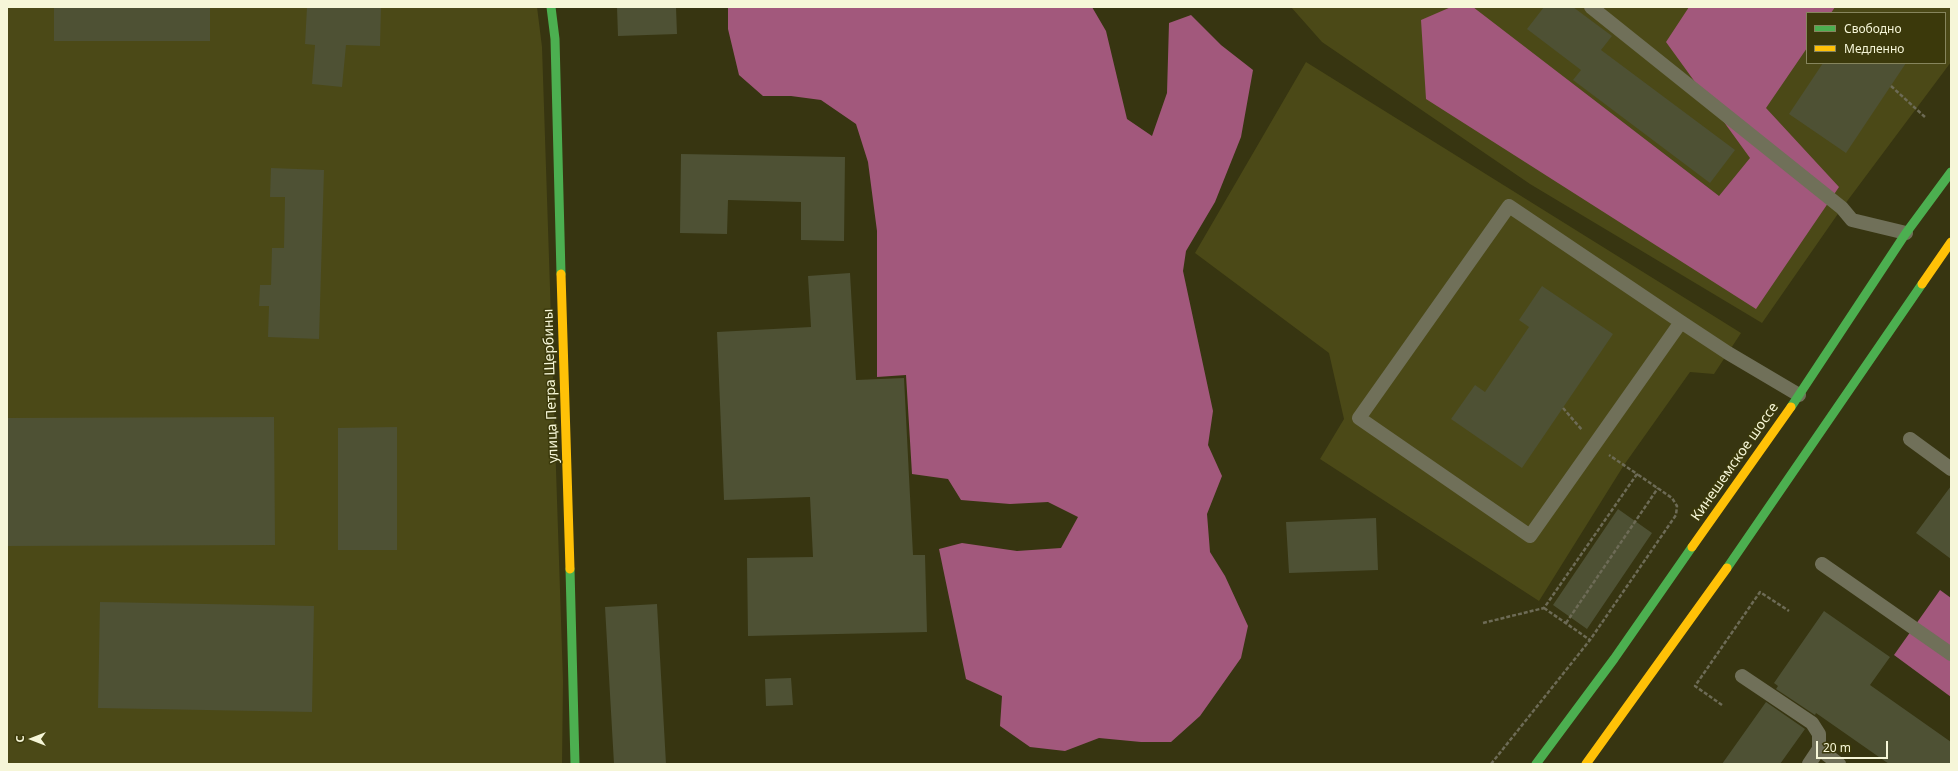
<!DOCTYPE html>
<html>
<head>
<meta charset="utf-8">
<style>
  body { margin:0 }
  #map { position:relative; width:1958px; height:771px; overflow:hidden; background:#373511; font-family:"Noto Sans",sans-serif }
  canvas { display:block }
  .frame { position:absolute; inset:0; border:8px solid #f6f6d8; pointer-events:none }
  .legend { position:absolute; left:1806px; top:12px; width:140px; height:52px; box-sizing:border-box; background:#3b390b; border:1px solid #86855d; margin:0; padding:5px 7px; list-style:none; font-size:12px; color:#f6f6d8 }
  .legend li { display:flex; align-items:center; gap:8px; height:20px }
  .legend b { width:20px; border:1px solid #86855d }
  .north { position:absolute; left:12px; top:719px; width:40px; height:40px; -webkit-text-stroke:3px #3b390b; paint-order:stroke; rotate:270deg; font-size:11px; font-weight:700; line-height:16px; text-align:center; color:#f6f6d8 }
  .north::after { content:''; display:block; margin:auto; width:14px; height:18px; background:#f6f6d8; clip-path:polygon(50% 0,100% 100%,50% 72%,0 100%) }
  .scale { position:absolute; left:1816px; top:741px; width:72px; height:18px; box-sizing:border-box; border:2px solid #f6f6d8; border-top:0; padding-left:5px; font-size:12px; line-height:14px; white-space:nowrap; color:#f6f6d8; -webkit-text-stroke:3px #3b390b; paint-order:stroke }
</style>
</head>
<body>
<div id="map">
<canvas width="1958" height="771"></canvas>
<div class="frame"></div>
<ul class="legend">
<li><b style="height:5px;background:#4caf50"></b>Свободно</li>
<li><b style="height:5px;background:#ffc107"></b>Медленно</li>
</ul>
<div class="north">С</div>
<div class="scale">20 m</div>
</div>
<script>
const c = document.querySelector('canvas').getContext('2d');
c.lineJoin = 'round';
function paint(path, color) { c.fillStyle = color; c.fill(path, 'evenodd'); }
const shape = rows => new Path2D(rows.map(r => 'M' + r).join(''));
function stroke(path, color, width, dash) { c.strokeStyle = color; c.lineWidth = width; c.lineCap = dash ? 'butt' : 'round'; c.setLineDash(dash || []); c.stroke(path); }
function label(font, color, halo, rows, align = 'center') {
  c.font = font + ' "Noto Sans",sans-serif'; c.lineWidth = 3; c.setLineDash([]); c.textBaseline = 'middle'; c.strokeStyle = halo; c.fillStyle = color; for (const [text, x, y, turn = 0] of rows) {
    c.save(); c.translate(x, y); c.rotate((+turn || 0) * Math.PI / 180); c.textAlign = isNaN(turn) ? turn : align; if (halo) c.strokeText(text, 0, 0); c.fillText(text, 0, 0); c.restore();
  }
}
paint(shape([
  [7,7,537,7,542,47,563,681,562,764,7,764],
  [1291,7,1951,7,1951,62,1842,208,1762,323,1530,184,1322,42],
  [1807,13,1945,13,1945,63,1807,63],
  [1306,62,1741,333,1714,374,1690,372,1624,465,1539,601,1320,459,1344,419,1329,353,1195,253]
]), '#4b4917');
paint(shape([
  [728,7,1092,7,1106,31,1127,119,1152,136,1167,93,1169,23,1191,15,1221,45,1253,70,1241,137,1215,202,1186,251,1183,271,1213,411,1208,445,1222,476,1207,514,1210,552,1225,576,1248,626,1241,658,1200,716,1171,742,1141,742,1099,738,1065,751,1030,747,1000,726,1002,696,966,679,939,549,962,543,1017,551,1061,548,1078,517,1048,502,1010,504,961,500,948,479,912,474,906,375,877,377,877,231,868,162,856,124,821,100,791,96,763,96,739,75,728,29],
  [1451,7,1473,7,1719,196,1750,158,1666,42,1689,7,1835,7,1831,13,1807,13,1807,48,1766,108,1839,187,1756,309,1426,99,1421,20],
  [1940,590,1951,598,1951,697,1894,655]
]), '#a2587c');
paint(shape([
  [54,7,210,7,210,41,54,41],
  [307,7,381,7,380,46,346,45,342,87,312,84,315,45,305,44],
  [617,7,676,7,677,34,618,36],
  [1544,7,1573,7,1612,36,1601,50,1735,150,1710,183,1573,80,1581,70,1527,29],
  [1823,63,1906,63,1846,153,1789,114],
  [681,154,845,157,844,241,801,240,801,202,728,200,727,234,680,233],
  [271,168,324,170,319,339,268,337,269,306,259,306,260,285,271,285,272,248,284,248,285,197,270,197],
  [850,273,856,380,904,378,913,555,925,555,927,632,748,636,747,558,813,557,810,497,724,500,717,332,811,327,808,276],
  [1542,286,1613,334,1522,468,1451,419,1475,385,1485,392,1529,327,1519,320],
  [274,417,275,545,7,546,7,418],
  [397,427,397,550,338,550,338,428],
  [1951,486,1951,559,1916,533],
  [1618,509,1652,533,1587,629,1553,605],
  [1376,518,1378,570,1289,573,1286,522],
  [100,602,314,606,312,712,98,708],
  [657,604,666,764,614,764,605,607],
  [1824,611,1890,657,1870,685,1951,742,1951,764,1889,764,1816,713,1815,715,1776,689,1778,686,1774,683],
  [791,678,793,705,766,706,765,679],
  [1766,702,1805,729,1780,764,1722,764]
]), '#4e5134');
stroke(shape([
  [1891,86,1926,118],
  [1563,408,1582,430],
  [1544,608,1590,640],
  [1483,623,1544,608,1637,474,1609,455],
  [1566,623,1658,488],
  [1722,705,1695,686,1760,592,1789,611],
  [1491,764,1590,640,1676,515,1677,506,1672,498,1637,474]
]), '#6d6b56', 2.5, [4, 2]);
stroke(shape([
  [1591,7,1842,208,1852,220,1906,233],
  [1681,322,1530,536,1359,418,1509,206,1681,322,1728,353,1799,395],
  [1910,439,1951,469],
  [1822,564,1951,654],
  [1742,676,1812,723,1819,734,1819,749],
  [1809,764,1819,749,1839,764]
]), '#707059', 14);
stroke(shape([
  [551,7,555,39,561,274],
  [1791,407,1906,233,1951,172],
  [1727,568,1922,284],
  [570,569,575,764],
  [1536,764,1614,659,1692,547]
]), '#4caf50', 9);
stroke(shape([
  [561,274,570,569],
  [1922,284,1951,242],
  [1692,547,1791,407],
  [1586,764,1727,568]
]), '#ffc107', 9);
label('14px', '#f6f6d8', '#3b390b', [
  ["улица Петра Щербины",551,386,-92],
  ["Кинешемское шоссе",1735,462,-55]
]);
</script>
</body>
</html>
